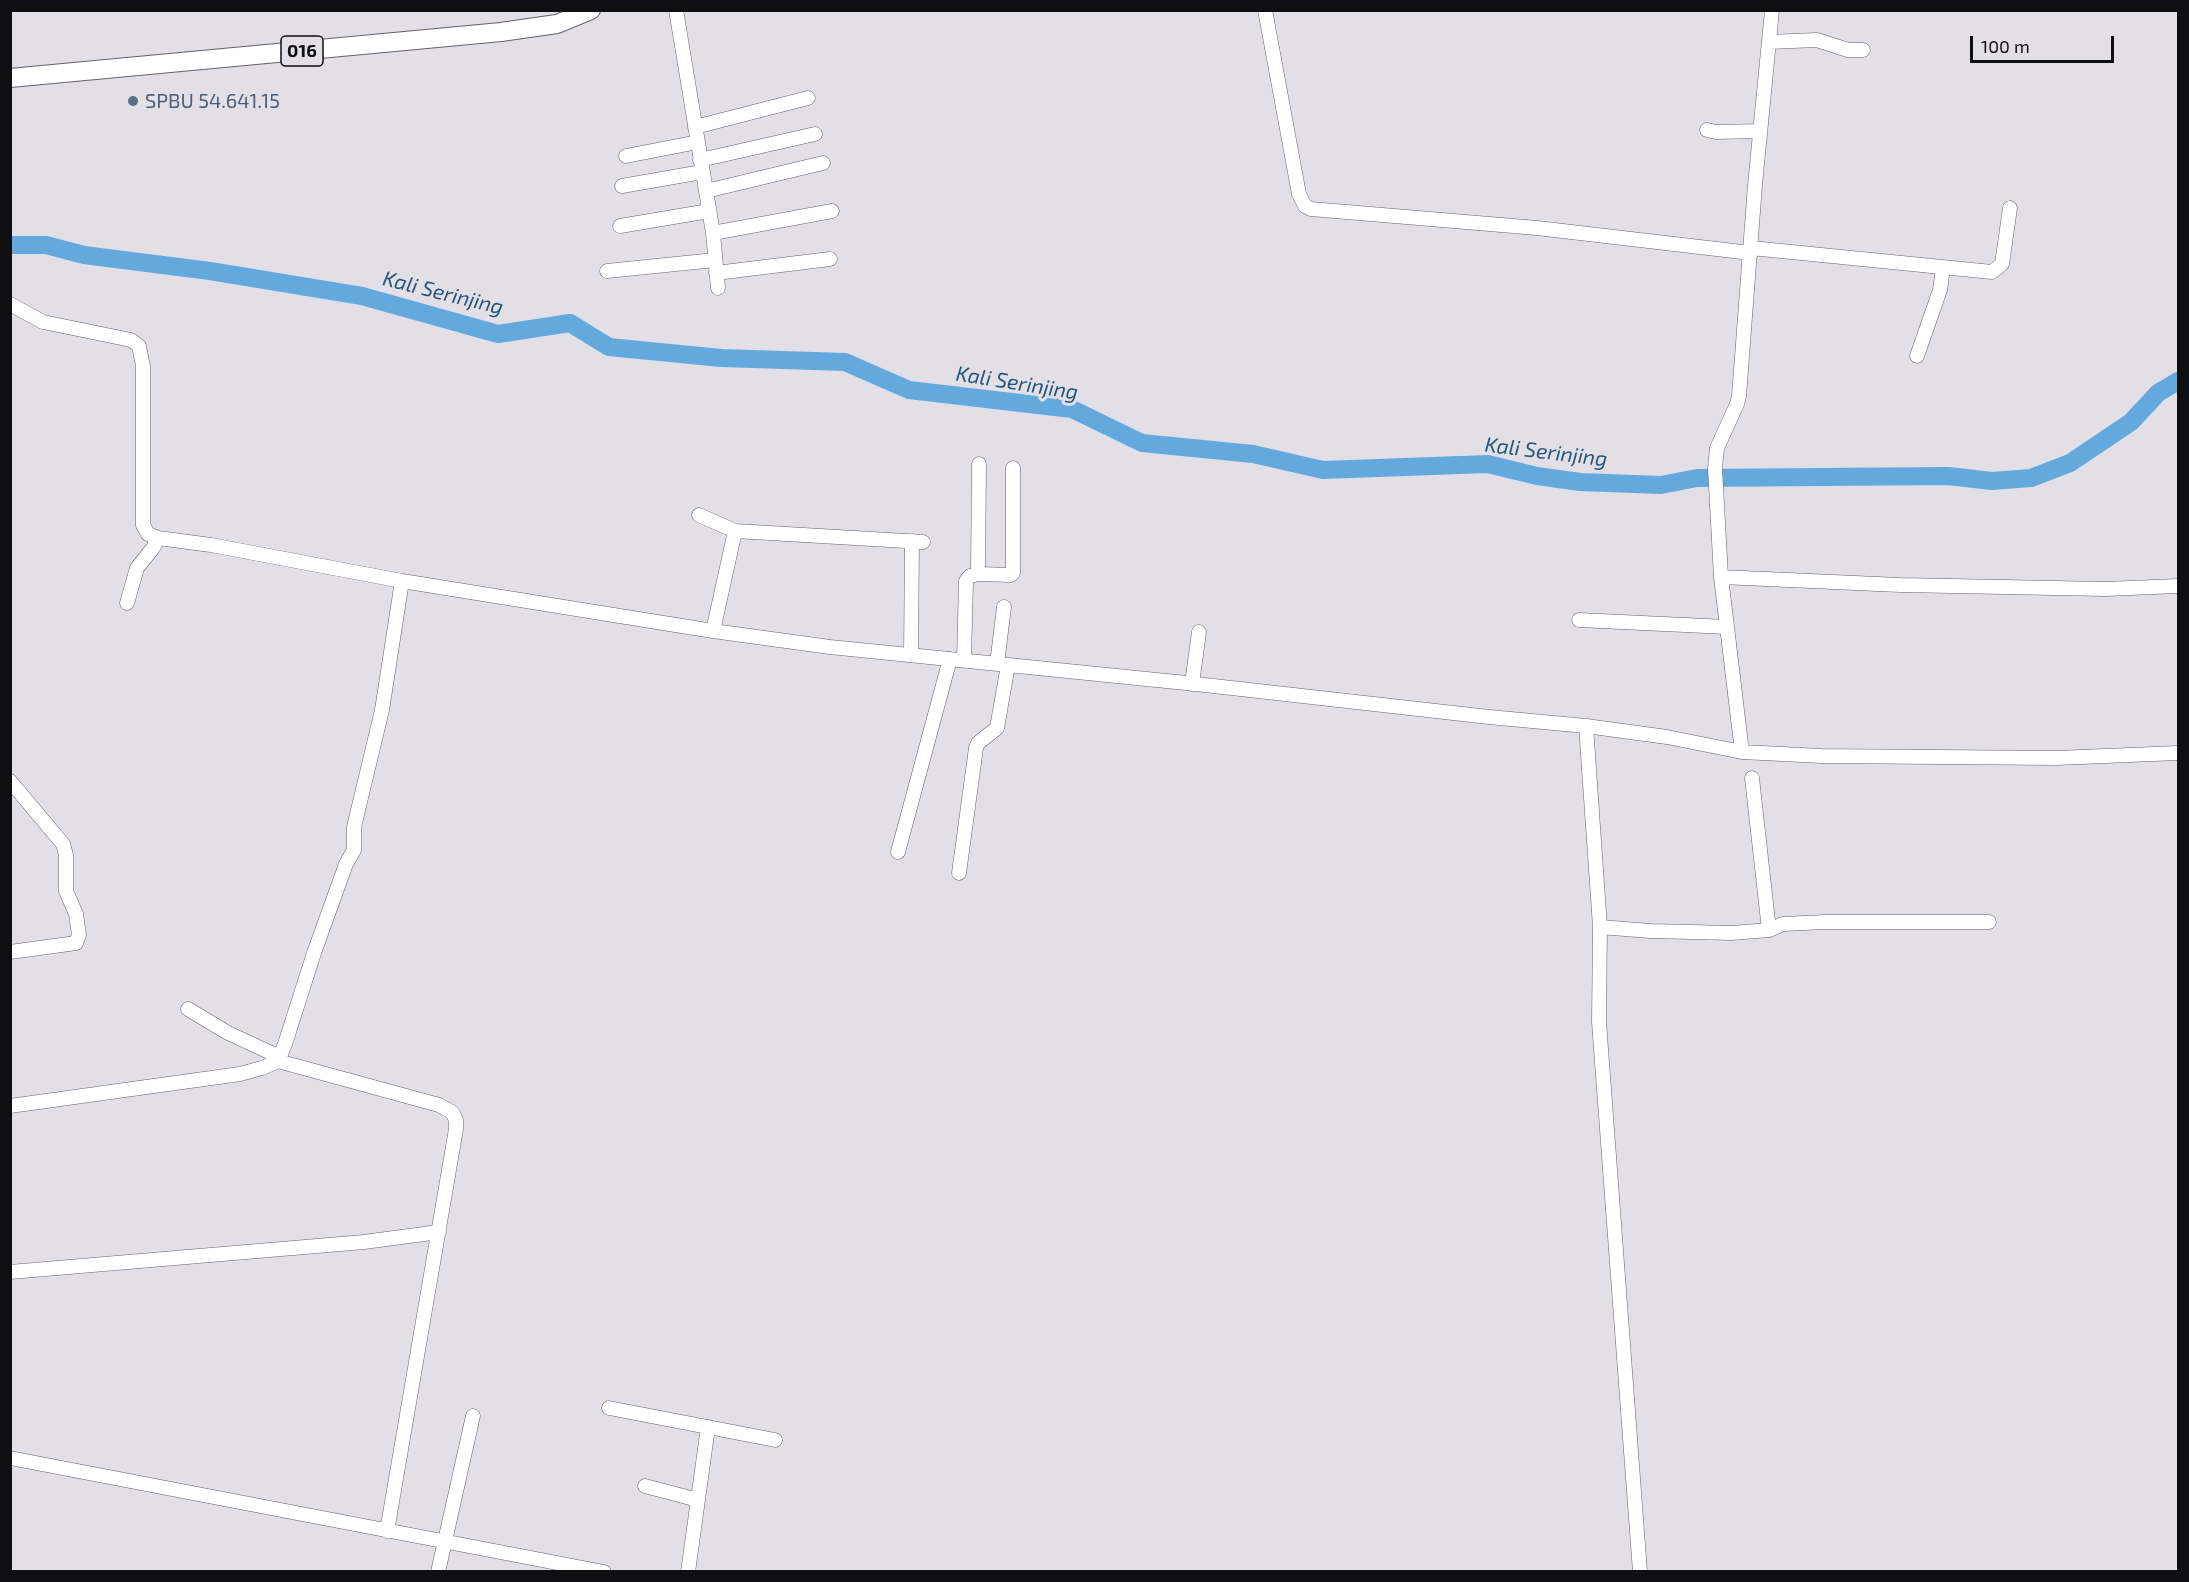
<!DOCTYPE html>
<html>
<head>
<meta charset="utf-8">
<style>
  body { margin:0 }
  #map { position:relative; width:2189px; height:1582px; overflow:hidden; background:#e3dfe7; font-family:"Exo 2",sans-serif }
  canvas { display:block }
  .frame { position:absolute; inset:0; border:12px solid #0f0e10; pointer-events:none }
  .scale { position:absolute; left:1970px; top:36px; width:144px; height:27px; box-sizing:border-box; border:3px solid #0f0e10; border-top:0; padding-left:8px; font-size:18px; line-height:21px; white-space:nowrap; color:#0f0e10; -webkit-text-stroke:4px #e3dfe7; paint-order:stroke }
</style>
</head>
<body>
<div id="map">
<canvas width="2189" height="1582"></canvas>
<div class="frame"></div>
<div class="scale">100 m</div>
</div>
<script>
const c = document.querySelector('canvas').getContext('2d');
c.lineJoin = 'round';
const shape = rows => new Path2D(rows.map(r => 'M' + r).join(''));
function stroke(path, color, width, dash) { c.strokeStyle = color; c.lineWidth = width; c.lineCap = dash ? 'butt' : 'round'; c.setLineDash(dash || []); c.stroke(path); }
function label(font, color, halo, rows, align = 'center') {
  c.font = font + ' "Exo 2",sans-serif'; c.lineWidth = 6; c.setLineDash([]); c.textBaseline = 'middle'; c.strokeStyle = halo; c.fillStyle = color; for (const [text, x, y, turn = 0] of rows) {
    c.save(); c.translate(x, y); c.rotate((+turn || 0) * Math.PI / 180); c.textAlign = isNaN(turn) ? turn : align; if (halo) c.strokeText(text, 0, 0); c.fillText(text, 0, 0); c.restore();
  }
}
stroke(shape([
  [10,245,46,245,84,255,210,271,362,296,498,334,570,323,609,347,721,358,845,362,909,390,1072,409,1142,443,1253,454,1323,470,1488,464,1537,476,1580,482,1661,485,1697,478,1948,476,1992,481,2031,478,2070,463,2131,422,2158,393,2178,381]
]), '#64a9de', 18);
const minor = shape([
  [676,10,713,233,718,288],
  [1265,10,1299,194,1305,206,1311,209,1537,228,1751,253],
  [1769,42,1817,40,1848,50,1863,50],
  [695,127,808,98],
  [1707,130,1716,132,1760,131],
  [626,156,698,142],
  [700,160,815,134],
  [622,186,702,172],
  [706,191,823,163],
  [620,226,709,211],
  [713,233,832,211],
  [1751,248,1992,272,2002,264,2010,208],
  [607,271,715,260],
  [716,273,830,259],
  [10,304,43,322,131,340,139,346,143,366,143,525,148,534,158,538,211,545,402,581,713,631,830,647,1196,684,1489,717,1586,726,1667,737,1742,752,1822,756,2057,758,2178,753],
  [1917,356,1940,290,1943,268],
  [699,515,735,531,923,542],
  [978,574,1011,575,1013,573,1013,468],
  [1721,577,1900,585,2106,589,2178,586],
  [127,603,137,568,153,548,158,538],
  [1579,620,1727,627],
  [713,631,735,531],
  [911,655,912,541],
  [964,660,966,581,970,576,978,574,979,464],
  [997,664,1004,607],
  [1192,684,1199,632],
  [1586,726,1600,927,1599,1022,1640,1572],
  [1742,752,1721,577,1715,468,1717,448,1737,404,1739,396,1755,185,1772,10],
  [1752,778,1769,930],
  [10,781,63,844,66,855,66,891,76,914,79,935,76,943,10,952],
  [898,852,950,659],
  [959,873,976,748,978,743,997,728,1008,665],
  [1600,927,1650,931,1732,933,1769,930,1783,924,1825,922,1989,922],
  [188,1009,228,1033,280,1057],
  [278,1061,439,1105,452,1112,456,1120,456,1129,387,1531],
  [10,1106,240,1074,262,1068,278,1061,285,1044,314,953,346,864,354,850,354,827,382,710,402,581],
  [10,1272,364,1242,439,1232],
  [609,1408,775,1440],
  [10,1458,604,1572],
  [645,1486,698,1500],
  [438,1572,473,1416],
  [688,1572,708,1427]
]);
const major = shape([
  [10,78,501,32,557,24,591,10]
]);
stroke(minor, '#656168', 15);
stroke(major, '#656168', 20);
stroke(minor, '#fff', 14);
stroke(major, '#fff', 18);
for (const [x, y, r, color] of [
  [133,101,6,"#5c6f8a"]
]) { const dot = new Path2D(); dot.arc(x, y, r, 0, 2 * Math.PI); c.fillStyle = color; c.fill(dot); stroke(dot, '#e3dfe7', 2); }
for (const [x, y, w] of [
  [302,51,42]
]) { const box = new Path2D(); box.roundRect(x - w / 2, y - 15, w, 30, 4.5); c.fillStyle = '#e3dfe7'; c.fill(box); stroke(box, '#0f0e10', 1.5); }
label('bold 18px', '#0f0e10', null, [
  ["016",302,51]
]);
label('20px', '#4e5e75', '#e3dfe7', [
  ["SPBU 54.641.15",145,101]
], 'left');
label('italic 21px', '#24577b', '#e3dfe7', [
  ["Kali Serinjing",443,293,14],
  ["Kali Serinjing",1017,383,9],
  ["Kali Serinjing",1546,452,7]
]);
</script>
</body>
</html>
